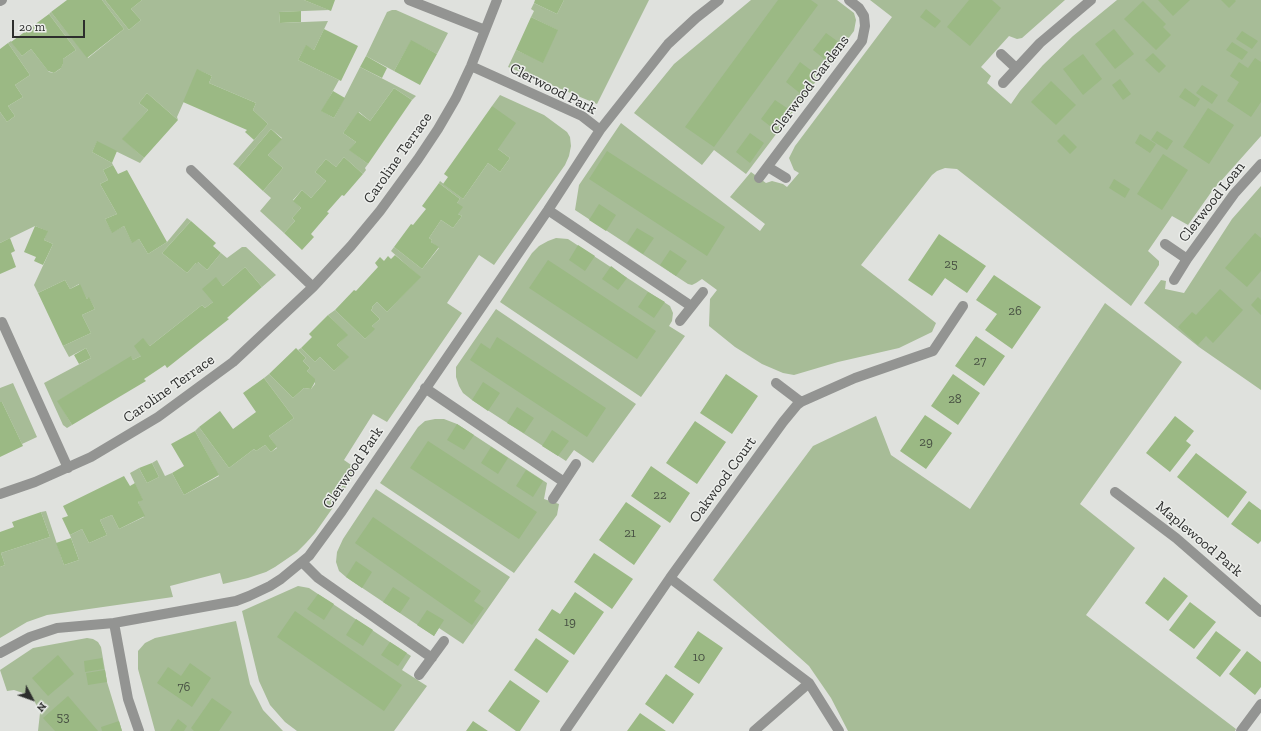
<!DOCTYPE html>
<html>
<head>
<meta charset="utf-8">
<style>
  body { margin:0 }
  #map { position:relative; width:1261px; height:731px; overflow:hidden; background:#dfe1dd; font-family:"Zilla Slab",serif }
  canvas { display:block }
  .north { position:absolute; left:12px; top:679px; width:40px; height:40px; -webkit-text-stroke:3px #eceeeb; paint-order:stroke; rotate:131deg; font-size:11px; font-weight:700; line-height:16px; text-align:center; color:#2d2e2d }
  .north::after { content:''; display:block; margin:auto; width:14px; height:18px; background:#2d2e2d; clip-path:polygon(50% 0,100% 100%,50% 72%,0 100%) }
  .scale { position:absolute; left:12px; top:20px; width:73px; height:18px; box-sizing:border-box; border:2px solid #2d2e2d; border-top:0; padding-left:5px; font-size:12px; line-height:14px; white-space:nowrap; color:#2d2e2d; -webkit-text-stroke:3px #eceeeb; paint-order:stroke }
</style>
</head>
<body>
<div id="map">
<canvas width="1261" height="731"></canvas>
<div class="north">N</div>
<div class="scale">20 m</div>
</div>
<script>
const c = document.querySelector('canvas').getContext('2d');
c.lineJoin = 'round';
function paint(path, color) { c.fillStyle = color; c.fill(path, 'evenodd'); }
const shape = rows => new Path2D(rows.map(r => 'M' + r).join(''));
function stroke(path, color, width, dash) { c.strokeStyle = color; c.lineWidth = width; c.lineCap = dash ? 'butt' : 'round'; c.setLineDash(dash || []); c.stroke(path); }
function label(font, color, halo, rows, align = 'center') {
  c.font = font + ' "Zilla Slab",serif'; c.lineWidth = 3; c.setLineDash([]); c.textBaseline = 'middle'; c.strokeStyle = halo; c.fillStyle = color; for (const [text, x, y, turn = 0] of rows) {
    c.save(); c.translate(x, y); c.rotate((+turn || 0) * Math.PI / 180); c.textAlign = isNaN(turn) ? turn : align; if (halo) c.strokeText(text, 0, 0); c.fillText(text, 0, 0); c.restore();
  }
}
paint(shape([
  [102,0,105,0,129,30,141,20,131,9,142,0,304,0,329,10,279,12,280,23,328,21,314,50,306,46,298,60,339,80,322,111,334,118,360,67,416,96,412,100,394,88,370,121,359,112,343,133,356,142,350,150,368,164,365,168,366,170,363,174,344,157,336,167,326,159,315,172,326,181,311,198,302,190,293,200,301,208,292,218,295,221,284,233,260,211,271,198,263,191,283,168,268,155,282,138,271,129,238,168,233,164,268,124,253,110,256,103,209,83,212,76,198,70,177,117,178,120,147,93,139,103,148,110,123,139,144,158,140,163,97,142,92,152,112,163,113,165,103,170,108,180,100,184,117,214,105,219,112,232,124,226,132,242,139,239,148,254,167,242,187,218,191,221,162,253,187,273,196,263,198,262,207,270,221,253,227,258,242,247,246,247,276,275,262,287,245,267,223,286,216,278,213,302,205,308,202,305,150,346,143,339,141,356,133,360,131,357,58,401,72,425,67,428,63,425,44,383,91,358,86,348,69,357,63,346,91,333,82,315,95,309,89,298,87,299,79,284,70,289,65,280,38,293,34,285,53,244,44,240,47,231,35,226,0,243,0,112,7,122,15,116,8,106,23,97,15,85,30,75,8,43,11,41,22,56,31,49,49,72,54,73,60,69,63,64,63,59,76,50,49,14,51,12,88,58,124,29],
  [564,0,649,0,597,104,508,67,516,50,543,62,557,30,531,17,534,11,531,9,534,3,557,14],
  [751,0,837,0,854,13,856,20,854,31,746,174,714,150,702,165,634,113,674,64],
  [870,0,1065,0,1022,38,1017,39,1009,36,981,67,991,76,987,83,1011,104,1020,91,1043,65,1073,36,1117,0,1261,0,1261,136,1212,191,1188,225,1172,216,1148,251,1159,261,1159,265,1131,306,957,169,945,168,937,171,932,175,861,265,936,323,932,332,899,348,838,362,794,375,783,373,762,364,735,347,709,326,710,299,717,290,702,279,696,283,692,285,688,284,575,210,579,185,621,123,760,231,765,224,730,197,751,172,766,183,772,181,783,184,787,187,799,173,794,170,789,158,795,146,892,17],
  [392,10,396,10,448,33,437,54,411,41,394,71,366,56,387,12],
  [500,95,544,115,567,132,570,137,571,146,569,156,565,165,494,265,479,255,447,303,462,313,387,422,373,414,344,460,357,469,334,506,315,533,306,543,297,552,275,567,266,572,248,578,223,584,220,573,170,586,173,597,47,615,27,622,0,638,0,567,5,565,1,553,50,537,41,512,46,511,64,565,79,560,70,535,82,529,89,543,107,535,100,520,107,517,112,515,119,529,144,517,138,502,142,499,130,473,139,468,147,483,159,477,152,463,157,460,165,476,172,473,184,495,219,476,195,431,199,427,229,468,254,449,256,451,265,445,271,452,277,448,269,436,294,418,264,378,269,374,293,398,304,388,311,389,315,384,315,380,307,371,310,368,303,361,306,358,298,350,301,348,315,362,320,357,334,371,348,357,337,345,347,335,328,315,335,310,365,339,374,329,372,326,380,319,371,310,373,308,372,307,377,302,387,312,420,277,391,251,394,247,422,269,439,248,431,242,432,240,429,238,441,220,453,228,462,216,458,214,457,203,460,199,439,183,440,181,463,199,488,163,500,172,510,158,498,149,492,106],
  [1261,186,1261,390,1199,347,1144,303,1161,280,1166,281,1165,289,1184,293,1232,219],
  [556,238,568,239,670,306,673,313,672,321,669,326,685,336,641,397,500,302,532,253,539,246,548,241],
  [1105,303,1182,362,1080,504,1135,548,1086,615,1236,729,1235,731,848,731,831,698,809,666,713,580,813,446,876,416,891,455,970,509],
  [496,309,636,404,593,463,574,450,566,461,472,400,463,393,459,386,456,377,456,367],
  [13,383,37,437,22,444,2,402,0,402,0,388],
  [435,419,444,419,457,424,547,483,544,499,559,504,557,515,514,573,380,483,418,427,425,421],
  [376,489,510,577,463,644,439,628,434,636,346,577,339,571,336,562,337,552,343,539],
  [298,586,309,588,411,656,402,670,427,686,394,731,297,731,285,722,270,705,259,681,242,611],
  [236,621,250,684,263,710,283,731,155,731,138,669,138,651,145,643,155,638],
  [87,638,93,639,98,642,101,647,107,682,122,731,38,731,40,713,34,700,23,693,14,690,7,691,0,670,33,648]
]), '#a7bc97');
paint(shape([
  [67,0,102,0,124,29,87,58,51,12],
  [105,0,142,0,131,9,141,20,129,30],
  [304,0,335,0,331,11],
  [535,0,564,0,557,14,534,3],
  [778,0,811,0,818,5,714,147,685,127],
  [969,0,992,0,1001,8,970,46,947,27],
  [1158,0,1190,0,1173,16],
  [1221,0,1235,0,1236,1,1229,8],
  [1143,1,1166,24,1163,27,1171,35,1156,50,1124,19],
  [926,9,941,21,935,28,920,17],
  [301,11,301,22,280,23,279,12],
  [49,14,76,50,63,59,63,64,61,68,54,73,48,71,31,49,22,56,11,42],
  [531,17,558,30,543,63,516,50],
  [324,29,358,46,341,81,298,60,306,45,314,50],
  [1114,29,1134,54,1115,69,1095,44],
  [1242,31,1258,41,1252,49,1236,39],
  [826,33,840,43,827,61,813,50],
  [411,40,437,54,420,85,394,71],
  [1232,42,1248,52,1242,60,1226,50],
  [8,43,30,75,15,85,23,97,8,106,15,116,7,122,0,112,0,49],
  [1153,53,1166,66,1159,73,1145,60],
  [1083,54,1102,79,1083,95,1063,69],
  [366,56,387,68,382,78,360,67],
  [1255,58,1261,62,1261,102,1251,117,1227,101,1239,82,1230,76,1239,62,1248,68],
  [800,62,816,74,801,94,786,82],
  [197,69,212,76,209,83,256,103,253,110,268,124,254,140,245,132,247,130,183,102],
  [1120,79,1131,94,1123,100,1112,85],
  [1051,81,1076,105,1056,125,1031,102],
  [1202,85,1218,95,1212,104,1196,93],
  [394,88,412,100,368,164,349,150,356,142,343,133,358,112,370,121],
  [1185,88,1200,99,1195,107,1179,97],
  [333,91,345,98,334,118,321,111],
  [147,93,178,120,144,158,122,139,148,110,139,103],
  [775,100,790,110,775,130,761,119],
  [492,106,516,123,498,149,510,158,500,172,488,163,463,199,443,184,448,177,444,174],
  [1208,108,1234,125,1209,164,1183,147],
  [271,129,282,139,268,155,283,168,263,191,238,168],
  [1157,131,1173,141,1167,150,1151,140],
  [750,133,764,143,750,163,736,152],
  [1064,134,1077,147,1070,154,1057,141],
  [1140,134,1156,144,1150,153,1135,143],
  [97,141,117,151,112,163,92,152],
  [607,151,725,227,707,256,589,179],
  [1163,154,1188,170,1162,210,1137,194],
  [344,157,363,174,344,196,342,195,327,212,329,213,311,234,314,237,302,250,284,233,295,221,292,218,301,208,293,201,302,190,311,198,326,181,315,172,326,159,336,167],
  [113,165,118,174,127,170,167,242,148,254,139,239,132,243,124,226,112,233,105,219,117,214,100,184,108,180,103,170],
  [1114,179,1130,189,1125,198,1109,188],
  [439,183,460,199,457,203,463,207,458,214,462,216,453,228,441,220,429,238,432,240,431,242,439,247,422,269,394,247,411,224,413,225,426,209,422,206],
  [599,204,616,215,606,231,589,220],
  [191,221,216,243,213,246,221,253,207,270,198,262,197,264,196,263,187,273,162,253],
  [35,226,48,231,44,240,53,244,43,265,34,261,36,257,24,252],
  [637,228,654,238,643,254,627,243],
  [1255,233,1261,238,1261,271,1247,287,1225,268],
  [939,234,986,266,967,293,945,278,932,296,908,280],
  [10,238,15,251,11,253,16,267,0,274,0,243],
  [578,245,595,256,585,271,569,260],
  [670,250,687,261,676,276,660,265],
  [395,255,421,277,387,312,377,302,372,307,373,308,371,310,380,319,372,326,375,329,365,339,335,310,354,290,356,291,378,267,375,263,380,257,384,261,388,256,391,259],
  [548,260,656,331,637,359,529,288],
  [611,266,627,278,618,290,602,279],
  [245,267,262,287,227,318,229,319,167,368,165,365,144,379,146,381,72,425,57,401,131,356,133,360,141,356,134,346,143,338,150,346,202,305,205,308,213,302,202,289,216,277,223,286],
  [994,275,1041,307,1012,349,985,330,997,314,976,300],
  [65,280,70,289,80,284,87,299,89,297,95,309,82,315,91,333,63,346,38,293],
  [1220,289,1243,310,1213,343,1206,336,1198,345,1178,327,1192,312,1196,315],
  [648,292,665,302,654,318,638,307],
  [1258,297,1261,300,1261,315,1251,305],
  [328,315,348,335,337,345,349,357,334,371,320,357,315,362,301,348,312,337,309,334],
  [976,336,1005,356,984,386,955,366],
  [497,337,606,408,587,437,470,360,481,343,490,349],
  [86,348,91,358,79,364,74,355],
  [296,348,306,358,303,361,310,368,307,371,315,379,315,382,311,389,304,388,293,398,269,374],
  [726,374,758,396,732,434,700,413],
  [953,374,980,393,958,425,931,406],
  [264,378,294,418,269,436,277,447,271,452,265,445,256,451,254,449,229,468,199,427,220,411,233,429,256,412,243,393],
  [483,382,500,393,488,411,472,400],
  [0,402,2,402,23,446,0,457],
  [517,407,534,418,524,433,507,423],
  [925,415,952,433,926,469,900,451],
  [1175,416,1194,431,1186,441,1191,445,1170,472,1146,453],
  [695,421,726,442,697,484,666,463],
  [457,424,474,435,464,450,447,440],
  [552,430,569,441,558,456,542,446],
  [195,431,219,475,184,495,172,473,184,466,171,444],
  [428,441,537,512,519,539,410,468],
  [491,447,508,458,498,474,481,463],
  [1196,453,1247,492,1228,518,1177,477],
  [152,463,159,477,147,483,139,468],
  [651,466,690,493,670,523,631,496],
  [526,470,543,481,533,497,516,486],
  [124,476,130,486,135,483,143,500,138,502,145,516,119,529,112,515,107,517,100,520,107,535,89,543,82,529,70,535,62,518,68,516,63,506],
  [1249,501,1261,510,1261,541,1258,544,1231,524],
  [626,502,661,526,634,565,599,540],
  [41,512,50,537,1,553,5,565,0,567,0,532,14,527,12,522],
  [373,517,481,591,474,601,484,608,472,625,355,543],
  [71,538,79,560,64,565,56,543],
  [594,553,633,579,612,609,574,582],
  [356,561,372,572,362,588,346,577],
  [1164,577,1188,596,1168,621,1145,603],
  [393,587,410,598,400,613,383,602],
  [575,592,604,612,574,655,538,630,552,609,560,614],
  [318,594,334,604,324,620,307,609],
  [1190,602,1216,622,1194,649,1169,630],
  [427,610,444,620,434,636,417,625],
  [295,611,402,685,384,711,277,637],
  [356,619,373,630,363,646,346,635],
  [698,631,723,648,699,684,674,667],
  [1216,631,1241,650,1220,677,1196,658],
  [536,638,569,661,547,693,514,670],
  [390,642,407,653,398,666,381,655],
  [1247,651,1261,662,1261,687,1255,695,1229,674],
  [58,655,74,674,48,696,32,678],
  [102,658,104,669,85,672,84,661],
  [190,663,211,678,192,707,157,683,168,667,181,676],
  [105,670,107,682,88,685,86,673],
  [666,674,694,694,673,724,645,704],
  [510,680,540,701,520,731,516,731,488,711],
  [68,696,98,731,55,731,43,718],
  [212,698,232,712,219,731,194,731,191,728],
  [640,713,666,731,627,731],
  [178,719,187,726,184,731,170,731],
  [119,721,122,731,102,731,101,727],
  [473,721,488,731,466,731]
]), '#9bb984');
stroke(shape([
  [409,0,485,30],
  [0,1,2,0],
  [1001,54,1016,68],
  [1003,83,1040,43,1091,0],
  [600,130,668,44,696,18,719,0],
  [768,167,786,178],
  [191,170,313,287],
  [759,178,862,41,865,26,864,16,859,8,849,0],
  [548,210,691,306],
  [1165,244,1187,259],
  [1174,280,1187,259,1234,194,1261,164],
  [680,321,703,292],
  [2,322,68,468],
  [776,383,801,402],
  [425,388,564,482],
  [1115,492,1176,538,1261,612],
  [0,494,35,482,91,457,158,417,233,362,313,287,351,246,380,211,418,159,438,129,456,98,471,66,497,0],
  [553,499,576,464],
  [302,562,318,578,432,658],
  [670,578,809,683,839,731],
  [114,623,128,699,139,731],
  [0,653,30,637,57,628,114,623,236,601,249,596,270,586,281,579,309,556,342,511,548,210,600,130,582,116,471,66],
  [419,675,444,641],
  [565,731,670,578,783,422,797,405,801,402,855,378,933,351,963,306],
  [754,731,809,683],
  [1241,731,1261,704]
]), '#939492', 10);
label('13px', '#485143', null, [
  ["25",951,264],
  ["26",1015,311],
  ["27",980,361],
  ["28",955,399],
  ["29",926,442],
  ["22",660,495],
  ["21",630,533],
  ["19",570,622],
  ["10",699,657],
  ["76",184,687],
  ["53",63,717]
]);
label('15px', '#2d2e2d', '#eceeeb', [
  ["Clerwood Gardens",810,85,-53],
  ["Clerwood Park",553,89,27],
  ["Caroline Terrace",398,158,-55],
  ["Clerwood Loan",1212,202,-52],
  ["Caroline Terrace",169,389,-35],
  ["Clerwood Park",353,468,-56],
  ["Oakwood Court",723,480,-54],
  ["Maplewood Park",1199,539,40]
]);
</script>
</body>
</html>
